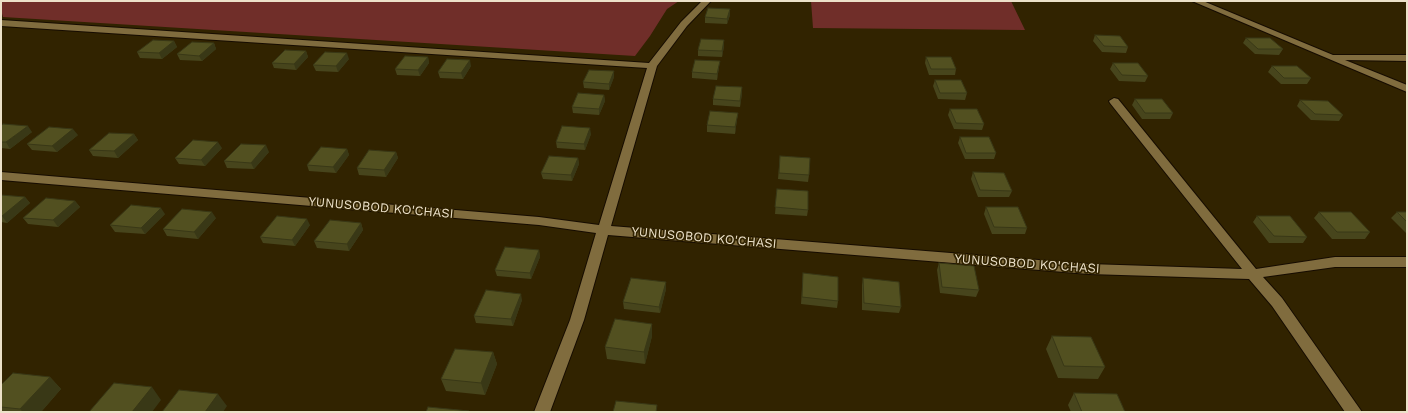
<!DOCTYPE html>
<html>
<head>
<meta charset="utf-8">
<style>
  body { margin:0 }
  #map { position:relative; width:1408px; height:413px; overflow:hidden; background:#312300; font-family:"Work Sans",sans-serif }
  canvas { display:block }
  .frame { position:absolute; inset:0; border:2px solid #ece1c9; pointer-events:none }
</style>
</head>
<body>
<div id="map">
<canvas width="1408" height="413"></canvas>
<div class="frame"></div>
</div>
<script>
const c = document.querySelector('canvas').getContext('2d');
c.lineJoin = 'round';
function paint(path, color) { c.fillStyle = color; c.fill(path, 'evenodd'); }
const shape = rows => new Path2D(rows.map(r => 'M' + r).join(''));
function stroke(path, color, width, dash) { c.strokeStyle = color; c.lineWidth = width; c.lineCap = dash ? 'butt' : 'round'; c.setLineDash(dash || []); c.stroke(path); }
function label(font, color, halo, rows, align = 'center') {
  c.font = font + ' "Work Sans",sans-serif'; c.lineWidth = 3.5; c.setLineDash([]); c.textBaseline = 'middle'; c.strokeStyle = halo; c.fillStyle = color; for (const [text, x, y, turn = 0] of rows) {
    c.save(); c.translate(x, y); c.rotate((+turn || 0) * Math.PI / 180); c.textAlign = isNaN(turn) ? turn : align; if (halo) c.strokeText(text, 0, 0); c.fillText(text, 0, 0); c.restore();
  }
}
paint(shape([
  [1,1,679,1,667,9,650,36,635,56,3,17,1,10],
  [811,1,1011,1,1025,30,813,28]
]), '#702e29');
const street = shape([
  [702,1,711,1,687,26,657,66,611,226,1089,264,1242,269,1110,103,1109,101,1114,98,1118,99,1256,269,1335,257,1407,257,1407,267,1335,267,1263,277,1282,298,1362,412,1345,412,1272,306,1249,279,1089,274,608,235,584,320,550,412,534,412,570,320,596,233,539,225,1,180,1,172,539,217,599,225,647,68,1,26,1,20,649,63,681,22,702,1],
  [1192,1,1203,1,1333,55,1407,55,1407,61,1345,60,1407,85,1407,92,1192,1]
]);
stroke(street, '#160c00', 2);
paint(street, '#806c3e');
paint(shape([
  [730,9,730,15,727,24,705,23,705,17],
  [1095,35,1128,47,1126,53,1102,52,1093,41],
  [1246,38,1283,49,1279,55,1255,54,1243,43],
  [174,41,177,47,162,59,140,58,137,52],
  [214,43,216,49,202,61,180,60,177,54],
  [724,46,722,57,698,56,698,50],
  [306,51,308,57,296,70,274,68,272,63],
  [428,57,429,63,420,76,397,75,395,69],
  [926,57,956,69,955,75,929,75,925,63],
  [349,59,338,72,316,71,313,65],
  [1113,63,1148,76,1145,82,1119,81,1110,69],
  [471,66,463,79,440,78,438,72],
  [1272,66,1311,78,1307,84,1281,84,1268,72],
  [719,67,717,80,692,78,692,72],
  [614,77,609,90,584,88,583,82],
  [935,80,967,93,965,100,938,99,933,86],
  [742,87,742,93,740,107,713,105,713,99],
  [604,95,605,101,599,115,573,113,572,107],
  [1135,99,1173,113,1170,119,1142,119,1132,105],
  [1300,100,1343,115,1339,121,1311,120,1297,106],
  [950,109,984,124,982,130,954,129,948,115],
  [738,113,737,119,735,134,707,132,707,125],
  [1,126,32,132,10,149,1,148],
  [134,134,138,140,118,158,93,156,89,150],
  [591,134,585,150,557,148,556,142],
  [78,135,57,152,32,150,27,144],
  [960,137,996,153,994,159,965,159,958,143],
  [222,148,205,166,179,164,175,158],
  [347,149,349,155,336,173,309,171,307,165],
  [269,152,254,169,227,168,224,161],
  [396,152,398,158,386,177,359,175,357,168],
  [780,156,809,175,808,182,778,179],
  [578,158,579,164,572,181,543,179,541,173],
  [973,172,1012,191,1009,197,978,197,971,179],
  [777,189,808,210,807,216,775,214],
  [1,195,25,197,30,203,7,223,1,222],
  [75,201,80,207,58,227,28,224,23,218],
  [986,207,1027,228,1025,234,992,234,984,214],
  [1319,212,1370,232,1365,239,1332,239,1314,218],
  [1397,212,1407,212,1407,234,1391,218],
  [165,214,145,234,115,232,110,225],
  [1257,216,1307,237,1303,243,1269,243,1253,222],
  [216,218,198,239,167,236,163,229],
  [361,223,363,230,349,251,317,248,314,241],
  [310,225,295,246,263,243,260,237],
  [539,250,540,257,531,279,497,276,495,270],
  [939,263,979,290,976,297,940,293,937,270],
  [803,273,838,301,837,308,801,304],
  [863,278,901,307,899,313,862,310,862,285],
  [666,282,666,289,660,313,624,309,623,302],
  [522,300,513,326,476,323,474,316],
  [652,324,652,336,645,364,607,359,605,347],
  [1052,336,1105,367,1098,379,1058,378,1046,349],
  [493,352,497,364,485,395,446,391,441,379],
  [50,377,61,389,41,412,1,412,1,385],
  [1074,393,1125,412,1071,412,1068,405]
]), '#47451c');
paint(shape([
  [730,9,730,15,727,24,727,19],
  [724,40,724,46,722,57,722,51],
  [174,41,177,47,162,59,159,53],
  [214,43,216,49,202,61,199,56],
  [306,51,308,57,296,70,294,64],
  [347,53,349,59,338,72,336,66],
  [428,57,429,63,420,76,418,70],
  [470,60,471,66,463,79,461,73],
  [720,61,719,67,717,80,717,74],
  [614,71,614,77,609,90,609,84],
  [742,87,742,93,740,107,740,101],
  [604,95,605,101,599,115,599,109],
  [738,113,737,119,735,134,735,127],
  [28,126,32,132,10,149,6,142],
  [590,128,591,134,585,150,584,144],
  [73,129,78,135,57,152,52,146],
  [134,134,138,140,118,158,114,151],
  [218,142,222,148,205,166,201,160],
  [266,145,269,152,254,169,251,163],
  [347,149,349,155,336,173,333,167],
  [396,152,398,158,386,177,384,170],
  [578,158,579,164,572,181,571,175],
  [25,197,30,203,7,223,2,216],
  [75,201,80,207,58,227,53,220],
  [161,208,165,214,145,234,141,228],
  [212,212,216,218,198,239,194,232],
  [307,219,310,225,295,246,292,240],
  [361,223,363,230,349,251,347,244],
  [539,250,540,257,531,279,530,273],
  [666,282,666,289,660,313,659,307],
  [521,294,522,300,513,326,511,319],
  [652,324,652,336,645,364,644,352],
  [493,352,497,364,485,395,481,383],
  [50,377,61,389,41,412,23,412,20,409],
  [152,387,161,400,152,412,132,412],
  [218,394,227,406,223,412,205,412]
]), '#393816');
const building = shape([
  [708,8,730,9,727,19,705,17,708,8],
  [1095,35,1120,36,1128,47,1104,46,1095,35],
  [1246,38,1270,38,1283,49,1258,49,1246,38],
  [701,39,724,40,722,51,698,50,701,39],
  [153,40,174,41,159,53,137,52,153,40],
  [192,42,214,43,199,56,177,54,192,42],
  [285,50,306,51,294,64,272,63,285,50],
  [325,52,347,53,336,66,313,65,325,52],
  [405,56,428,57,418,70,395,69,405,56],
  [926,57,951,57,956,69,931,69,926,57],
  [447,59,470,60,461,73,438,72,447,59],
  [695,60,720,61,717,74,692,72,695,60],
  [1113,63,1138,63,1148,76,1122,75,1113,63],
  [1272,66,1297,66,1311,78,1284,78,1272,66],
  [589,70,614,71,609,84,583,82,589,70],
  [935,80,961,80,967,93,940,93,935,80],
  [716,86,742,87,740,101,713,99,716,86],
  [578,93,604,95,599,109,572,107,578,93],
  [1135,99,1162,99,1173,113,1145,113,1135,99],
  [1300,100,1328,101,1343,115,1315,114,1300,100],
  [950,109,977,109,984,124,956,123,950,109],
  [710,111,738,113,735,127,707,125,710,111],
  [3,124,28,126,6,142,1,142,1,126,3,124],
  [562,126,590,128,584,144,556,142,562,126],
  [49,127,73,129,52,146,27,144,49,127],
  [109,133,134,134,114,151,89,150,109,133],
  [960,137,989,137,996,153,966,153,960,137],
  [193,140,218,142,201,160,175,158,193,140],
  [241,144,266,145,251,163,224,161,241,144],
  [321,147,347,149,333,167,307,165,321,147],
  [369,150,396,152,384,170,357,168,369,150],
  [549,156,578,158,571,175,541,173,549,156],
  [780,156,810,158,809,175,779,173,780,156],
  [973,172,1004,173,1012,191,980,190,973,172],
  [777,189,808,191,808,210,775,207,777,189],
  [1,195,25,197,2,216,1,216,1,195],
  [46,198,75,201,53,220,23,218,46,198],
  [131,205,161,208,141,228,110,225,131,205],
  [986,207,1018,207,1027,228,994,227,986,207],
  [182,209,212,212,194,232,163,229,182,209],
  [1319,212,1351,212,1370,232,1337,232,1319,212],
  [1397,212,1407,212,1407,222,1397,212],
  [277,216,307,219,292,240,260,237,277,216],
  [1257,216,1290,216,1307,237,1274,236,1257,216],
  [330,220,361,223,347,244,314,241,330,220],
  [505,247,539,250,530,273,495,270,505,247],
  [939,263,974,266,979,290,942,287,939,263],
  [803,273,838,277,838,301,802,297,803,273],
  [631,278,666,282,659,307,623,302,631,278],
  [863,278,899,282,901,307,864,303,863,278],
  [486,290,521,294,511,319,474,316,486,290],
  [615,319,652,324,644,352,605,347,615,319],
  [1052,336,1091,337,1105,367,1064,366,1052,336],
  [455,349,493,352,481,383,441,379,455,349],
  [13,373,50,377,20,409,1,407,1,385,13,373],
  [114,383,152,387,132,412,89,412,114,383],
  [179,390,218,394,205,412,162,412,179,390],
  [1074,393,1117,394,1125,412,1082,412,1074,393],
  [616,401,657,405,656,412,613,412,616,401],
  [428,407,469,411,469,412,426,412,428,407]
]);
paint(building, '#525020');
stroke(building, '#393816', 1);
label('13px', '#ece1c9', '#312300', [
  ["YUNUSOBOD KO'CHASI",381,208,5],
  ["YUNUSOBOD KO'CHASI",704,238,5],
  ["YUNUSOBOD KO'CHASI",1027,264,4]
]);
</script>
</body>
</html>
